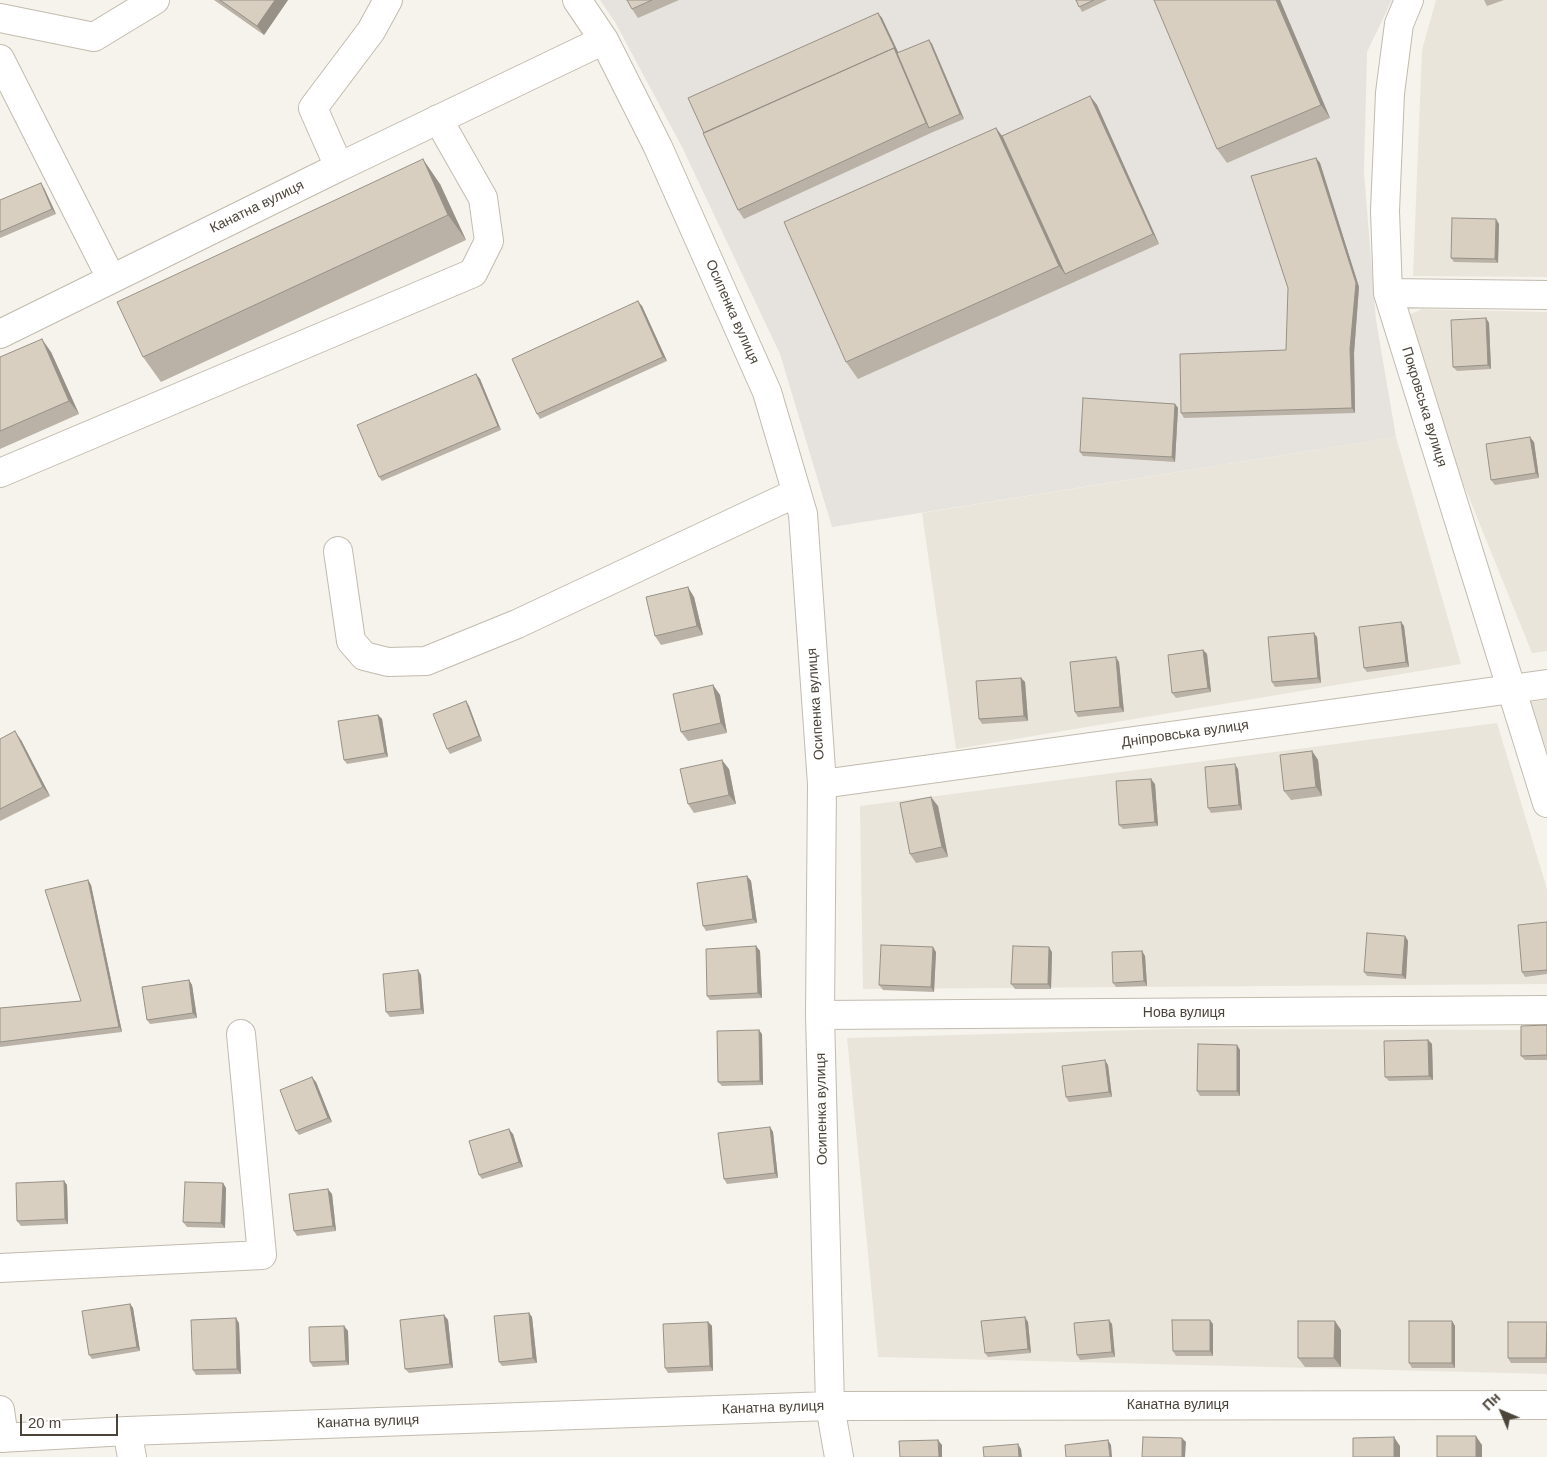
<!DOCTYPE html>
<html>
<head>
<meta charset="utf-8">
<style>
  body { margin:0 }
  #map { position:relative; width:1547px; height:1457px; overflow:hidden; background:#f6f3ec; font-family:Helvetica,sans-serif }
  canvas { display:block }
  .north { position:absolute; left:1477px; top:1387px; width:50px; height:50px; -webkit-text-stroke:4px #fff; paint-order:stroke; rotate:315deg; font-size:14px; font-weight:700; line-height:20px; text-align:center; color:#4b4439 }
  .north::after { content:''; display:block; margin:auto; width:18px; height:22px; background:#4b4439; clip-path:polygon(50% 0,100% 100%,50% 72%,0 100%) }
  .scale { position:absolute; left:20px; top:1414px; width:98px; height:22px; box-sizing:border-box; border:2px solid #4b4439; border-top:0; padding-left:6px; font-size:15px; line-height:18px; white-space:nowrap; color:#4b4439; -webkit-text-stroke:4px #fff; paint-order:stroke }
</style>
</head>
<body>
<div id="map">
<canvas width="1547" height="1457"></canvas>
<div class="north">Пн</div>
<div class="scale">20 m</div>
</div>
<script>
const c = document.querySelector('canvas').getContext('2d');
c.lineJoin = 'round';
function paint(path, color) { c.fillStyle = color; c.fill(path, 'evenodd'); }
const shape = rows => new Path2D(rows.map(r => 'M' + r).join(''));
function stroke(path, color, width, dash) { c.strokeStyle = color; c.lineWidth = width; c.lineCap = dash ? 'butt' : 'round'; c.setLineDash(dash || []); c.stroke(path); }
function label(font, color, halo, rows, align = 'center') {
  c.font = font + ' Helvetica,sans-serif'; c.lineWidth = 5; c.setLineDash([]); c.textBaseline = 'middle'; c.strokeStyle = halo; c.fillStyle = color; for (const [text, x, y, turn = 0] of rows) {
    c.save(); c.translate(x, y); c.rotate((+turn || 0) * Math.PI / 180); c.textAlign = isNaN(turn) ? turn : align; if (halo) c.strokeText(text, 0, 0); c.fillText(text, 0, 0); c.restore();
  }
}
paint(shape([
  [1436,0,1547,0,1547,277,1413,276,1422,50],
  [1422,309,1547,312,1547,651,1532,653,1397,320],
  [1396,437,1461,664,956,749,922,513],
  [1547,700,1547,752,1530,702],
  [1497,723,1547,889,1547,984,863,989,860,806],
  [1173,1029,1547,1030,1547,1374,878,1357,847,1038]
]), '#eae5da');
paint(shape([
  [600,0,1392,0,1367,52,1364,173,1376,320,1396,437,832,527,780,354,682,147,615,22]
]), '#e6e2dd');
const minor = shape([
  [577,0,604,40,658,147,767,392,803,514,822,784,820,1015,830,1406,839,1457],
  [1409,0,1399,24,1390,93,1385,211,1388,293,1547,803],
  [0,18,94,37,155,0],
  [0,59,111,278],
  [339,167,604,40],
  [1388,293,1547,295],
  [0,334,339,167,313,108,371,31,388,0],
  [0,473,473,273,489,241,483,198,438,119],
  [338,551,351,641,364,656,388,662,426,661,517,624,796,493],
  [822,784,1547,684],
  [820,1015,1547,1010],
  [0,1268,262,1255,241,1034],
  [0,1410,4,1438],
  [127,1431,132,1457],
  [0,1438,127,1431,830,1406,1547,1405]
]);
stroke(minor, '#c2bbae', 30);
stroke(minor, '#fff', 28);
paint(shape([
  [214,0,288,0,264,35],
  [627,0,679,0,638,18,632,9],
  [1076,0,1107,0,1082,12],
  [1280,0,1330,118,1227,163,1217,149],
  [1484,0,1504,0,1487,6],
  [878,13,882,18,898,53,929,40,932,44,964,119,933,132,744,219,738,210,704,133],
  [1090,96,1097,105,1159,244,858,379,846,362,996,128,1002,136],
  [1316,158,1320,163,1359,287,1354,353,1355,413,1184,418,1181,413,1286,350],
  [440,184,466,240,161,382,143,357],
  [44,188,56,214,0,238,0,200],
  [1499,224,1498,263,1454,262,1451,258],
  [642,306,667,361,540,419,537,414],
  [1486,318,1489,323,1491,369,1457,371,1453,367],
  [51,352,79,414,0,449,0,357],
  [476,374,480,379,501,430,382,481,379,477],
  [1175,404,1178,408,1175,462,1083,456,1080,452],
  [1534,442,1539,478,1495,485,1491,480],
  [694,597,703,635,661,645,655,636],
  [1401,622,1404,626,1409,667,1367,672,1364,668],
  [1317,637,1321,683,1275,687,1272,682],
  [1203,650,1207,654,1211,692,1176,698,1172,693],
  [1119,662,1124,712,1078,717,1075,712],
  [1021,678,1025,682,1028,721,982,724,979,719],
  [713,685,720,695,727,733,688,741,681,732],
  [466,701,469,706,482,741,450,754,447,749],
  [378,715,382,719,388,757,347,764,344,760],
  [0,739,21,740,50,796,0,821],
  [1312,751,1318,760,1322,796,1291,800,1284,791],
  [729,769,736,804,694,813,688,804],
  [1238,769,1242,810,1211,813,1208,808],
  [1155,784,1158,826,1123,829,1119,825],
  [938,806,948,857,916,863,910,854],
  [747,876,751,881,757,923,706,931,703,926],
  [88,880,91,885,122,1032,0,1047,0,1008,81,1001],
  [1547,922,1547,974,1525,977,1522,972],
  [1405,936,1408,941,1406,979,1367,976,1364,972],
  [756,946,760,951,762,998,710,1000,707,996],
  [1142,951,1145,956,1147,986,1116,987,1113,983],
  [936,952,934,992,883,990,879,985],
  [1052,952,1051,989,1015,989,1011,984],
  [418,970,421,975,424,1014,390,1017,386,1012],
  [189,980,192,985,197,1018,150,1024,147,1020],
  [1547,1025,1547,1060,1525,1060,1521,1056],
  [762,1034,763,1085,722,1086,718,1082],
  [1428,1040,1432,1044,1433,1080,1389,1081,1385,1077],
  [1237,1045,1240,1050,1240,1096,1200,1096,1197,1091],
  [1108,1065,1112,1097,1069,1102,1066,1097],
  [316,1082,332,1122,299,1135,296,1131],
  [770,1127,773,1132,778,1178,727,1184,724,1179],
  [513,1134,523,1167,482,1179,479,1175],
  [64,1181,67,1185,68,1224,21,1226,17,1221],
  [223,1183,226,1188,225,1228,187,1227,183,1222],
  [332,1194,336,1231,297,1236,294,1231],
  [130,1304,133,1308,140,1351,92,1359,89,1355],
  [529,1313,532,1317,537,1363,502,1366,499,1362],
  [444,1315,448,1320,453,1368,409,1373,405,1369],
  [1452,1321,1455,1326,1455,1368,1412,1368,1409,1363],
  [708,1322,712,1326,713,1371,668,1373,665,1368],
  [1028,1322,1031,1353,988,1357,985,1353],
  [1547,1322,1547,1363,1511,1363,1508,1358],
  [239,1323,241,1374,196,1375,193,1370],
  [1112,1324,1115,1357,1080,1360,1077,1355],
  [1213,1324,1213,1356,1176,1356,1173,1351],
  [344,1326,348,1331,349,1365,313,1367,310,1362],
  [1341,1330,1341,1367,1305,1367,1298,1358]
]), '#bab2a6');
paint(shape([
  [275,0,288,0,264,35,257,26],
  [1276,0,1280,0,1330,118,1321,105],
  [878,13,882,18,901,58,929,128,926,123],
  [929,40,932,44,964,119,960,114],
  [1090,96,1097,105,1159,244,1153,234],
  [996,128,1009,145,1065,274,1059,266],
  [1316,158,1320,163,1359,287,1354,353,1355,413,1352,408],
  [423,159,440,184,466,240,448,215],
  [41,183,44,188,56,214,52,209],
  [1496,219,1499,224,1498,263,1495,259],
  [638,301,642,306,667,361,663,357],
  [1486,318,1489,323,1491,369,1488,365],
  [42,339,51,352,79,414,69,401],
  [476,374,480,379,501,430,498,426],
  [1175,404,1178,408,1175,462,1172,457],
  [1530,437,1534,442,1539,478,1536,473],
  [688,587,694,597,703,635,697,626],
  [1401,622,1404,626,1409,667,1406,662],
  [1314,633,1317,637,1321,683,1318,678],
  [1203,650,1207,654,1211,692,1208,688],
  [1116,657,1119,662,1124,712,1120,707],
  [1021,678,1025,682,1028,721,1024,716],
  [713,685,720,695,727,733,721,723],
  [466,701,469,706,482,741,479,736],
  [378,715,382,719,388,757,385,753],
  [15,731,21,740,50,796,43,787],
  [1312,751,1318,760,1322,796,1316,787],
  [722,760,729,769,736,804,729,795],
  [1235,764,1238,769,1242,810,1239,805],
  [1151,779,1155,784,1158,826,1155,822],
  [931,797,938,806,948,857,942,847],
  [747,876,751,881,757,923,753,919],
  [88,880,91,885,122,1032,119,1027],
  [1405,936,1408,941,1406,979,1402,975],
  [756,946,760,951,762,998,758,993],
  [933,947,936,952,934,992,931,987],
  [1049,947,1052,952,1051,989,1048,984],
  [1142,951,1145,956,1147,986,1144,981],
  [418,970,421,975,424,1014,421,1009],
  [189,980,192,985,197,1018,193,1013],
  [759,1030,762,1034,763,1085,760,1081],
  [1428,1040,1432,1044,1433,1080,1429,1076],
  [1237,1045,1240,1050,1240,1096,1237,1091],
  [1105,1060,1108,1065,1112,1097,1109,1092],
  [312,1077,316,1082,332,1122,328,1118],
  [770,1127,773,1132,778,1178,775,1173],
  [509,1129,513,1134,523,1167,519,1162],
  [64,1181,67,1185,68,1224,65,1219],
  [223,1183,226,1188,225,1228,221,1223],
  [328,1189,332,1194,336,1231,333,1226],
  [130,1304,133,1308,140,1351,137,1347],
  [529,1313,532,1317,537,1363,533,1358],
  [444,1315,448,1320,453,1368,450,1364],
  [1025,1317,1028,1322,1031,1353,1028,1349],
  [236,1318,239,1323,241,1374,237,1369],
  [1109,1320,1112,1324,1115,1357,1112,1352],
  [1210,1320,1213,1324,1213,1356,1210,1351],
  [1335,1321,1341,1330,1341,1367,1334,1358],
  [1452,1321,1455,1326,1455,1368,1452,1363],
  [708,1322,712,1326,713,1371,710,1366],
  [344,1326,348,1331,349,1365,346,1361],
  [1476,1436,1482,1445,1482,1457,1476,1457],
  [1394,1437,1400,1446,1400,1457,1394,1457],
  [1182,1438,1186,1442,1185,1457,1182,1457],
  [938,1440,942,1445,942,1457,939,1457],
  [1108,1440,1111,1445,1112,1457,1110,1457],
  [1018,1444,1021,1449,1022,1457,1019,1457]
]), '#979187');
const building = shape([
  [220,0,275,0,257,26,220,0],
  [627,0,652,0,632,9,627,0],
  [1076,0,1094,0,1079,7,1076,0],
  [1154,0,1276,0,1321,105,1217,149,1154,0],
  [878,13,897,53,894,48,704,133,688,98,878,13],
  [929,40,960,114,929,128,897,53,929,40],
  [894,48,926,123,738,210,703,133,894,48],
  [1090,96,1153,234,1065,274,1002,136,1090,96],
  [996,128,1059,266,846,362,784,222,996,128],
  [1316,158,1356,283,1350,349,1352,408,1181,413,1180,354,1286,350,1288,288,1251,176,1316,158],
  [423,159,448,215,143,357,117,302,423,159],
  [41,183,52,209,0,232,0,200,41,183],
  [1452,218,1496,219,1495,259,1451,258,1452,218],
  [638,301,663,357,537,414,512,359,638,301],
  [1486,318,1488,365,1453,367,1451,320,1486,318],
  [42,339,69,401,0,431,0,357,42,339],
  [476,374,498,426,379,477,357,425,476,374],
  [1083,398,1175,404,1172,457,1080,452,1083,398],
  [1530,437,1536,473,1491,480,1486,444,1530,437],
  [688,587,697,626,655,636,646,597,688,587],
  [1401,622,1406,662,1364,668,1359,627,1401,622],
  [1314,633,1318,678,1272,682,1268,637,1314,633],
  [1203,650,1208,688,1172,693,1168,655,1203,650],
  [1116,657,1120,707,1075,712,1070,662,1116,657],
  [1021,678,1024,716,979,719,976,681,1021,678],
  [713,685,721,723,681,732,673,694,713,685],
  [466,701,479,736,447,749,433,714,466,701],
  [378,715,385,753,344,760,338,721,378,715],
  [15,731,43,787,0,809,0,739,15,731],
  [1312,751,1316,787,1284,791,1280,755,1312,751],
  [722,760,729,795,688,804,680,769,722,760],
  [1235,764,1239,805,1208,808,1205,767,1235,764],
  [1151,779,1155,822,1119,825,1116,781,1151,779],
  [931,797,942,847,910,854,900,803,931,797],
  [747,876,753,919,703,926,697,883,747,876],
  [88,880,119,1027,0,1042,0,1008,81,1001,45,890,88,880],
  [1547,922,1547,970,1522,972,1518,925,1547,922],
  [1367,933,1405,936,1402,975,1364,972,1367,933],
  [881,945,933,947,931,987,879,985,881,945],
  [756,946,758,993,707,996,706,949,756,946],
  [1013,946,1049,947,1048,984,1011,984,1013,946],
  [1142,951,1144,981,1113,983,1112,952,1142,951],
  [418,970,421,1009,386,1012,383,974,418,970],
  [189,980,193,1013,147,1020,142,987,189,980],
  [1547,1025,1547,1055,1521,1056,1521,1026,1547,1025],
  [759,1030,760,1081,718,1082,717,1031,759,1030],
  [1428,1040,1429,1076,1385,1077,1384,1041,1428,1040],
  [1198,1044,1237,1045,1237,1091,1197,1091,1198,1044],
  [1105,1060,1109,1092,1066,1097,1062,1066,1105,1060],
  [312,1077,328,1118,296,1131,280,1090,312,1077],
  [770,1127,775,1173,724,1179,718,1133,770,1127],
  [509,1129,519,1162,479,1175,469,1141,509,1129],
  [64,1181,65,1219,17,1221,16,1183,64,1181],
  [185,1182,223,1183,221,1223,183,1222,185,1182],
  [328,1189,333,1226,294,1231,289,1194,328,1189],
  [130,1304,137,1347,89,1355,82,1311,130,1304],
  [529,1313,533,1358,499,1362,494,1316,529,1313],
  [444,1315,450,1364,405,1369,400,1320,444,1315],
  [1025,1317,1028,1349,985,1353,981,1321,1025,1317],
  [236,1318,237,1369,193,1370,191,1320,236,1318],
  [1109,1320,1112,1352,1077,1355,1074,1323,1109,1320],
  [1172,1320,1210,1320,1210,1351,1173,1351,1172,1320],
  [1298,1321,1335,1321,1334,1358,1298,1358,1298,1321],
  [1409,1321,1452,1321,1452,1363,1409,1363,1409,1321],
  [708,1322,710,1366,665,1368,663,1324,708,1322],
  [1508,1322,1547,1322,1546,1358,1508,1358,1508,1322],
  [344,1326,346,1361,310,1362,309,1327,344,1326],
  [1437,1436,1476,1436,1476,1457,1437,1457,1437,1436],
  [1143,1437,1182,1438,1182,1457,1142,1457,1143,1437],
  [1394,1437,1394,1457,1353,1457,1353,1438,1394,1437],
  [938,1440,939,1457,900,1457,899,1441,938,1440],
  [1108,1440,1110,1457,1066,1457,1065,1445,1108,1440],
  [1018,1444,1019,1457,984,1457,983,1447,1018,1444]
]);
paint(building, '#d8cfc1');
stroke(building, '#979187', 1);
label('14px', '#4b4439', '#fff', [
  ["Канатна вулиця",257,207,-26],
  ["Осипенка вулиця",732,312,66],
  ["Покровська вулиця",1424,407,73],
  ["Осипенка вулиця",816,704,-94],
  ["Дніпровська вулиця",1185,734,-8],
  ["Нова вулиця",1184,1013],
  ["Осипенка вулиця",822,1109,-91],
  ["Канатна вулиця",1178,1405],
  ["Канатна вулиця",773,1408,-2],
  ["Канатна вулиця",368,1422,-2]
]);
</script>
</body>
</html>
